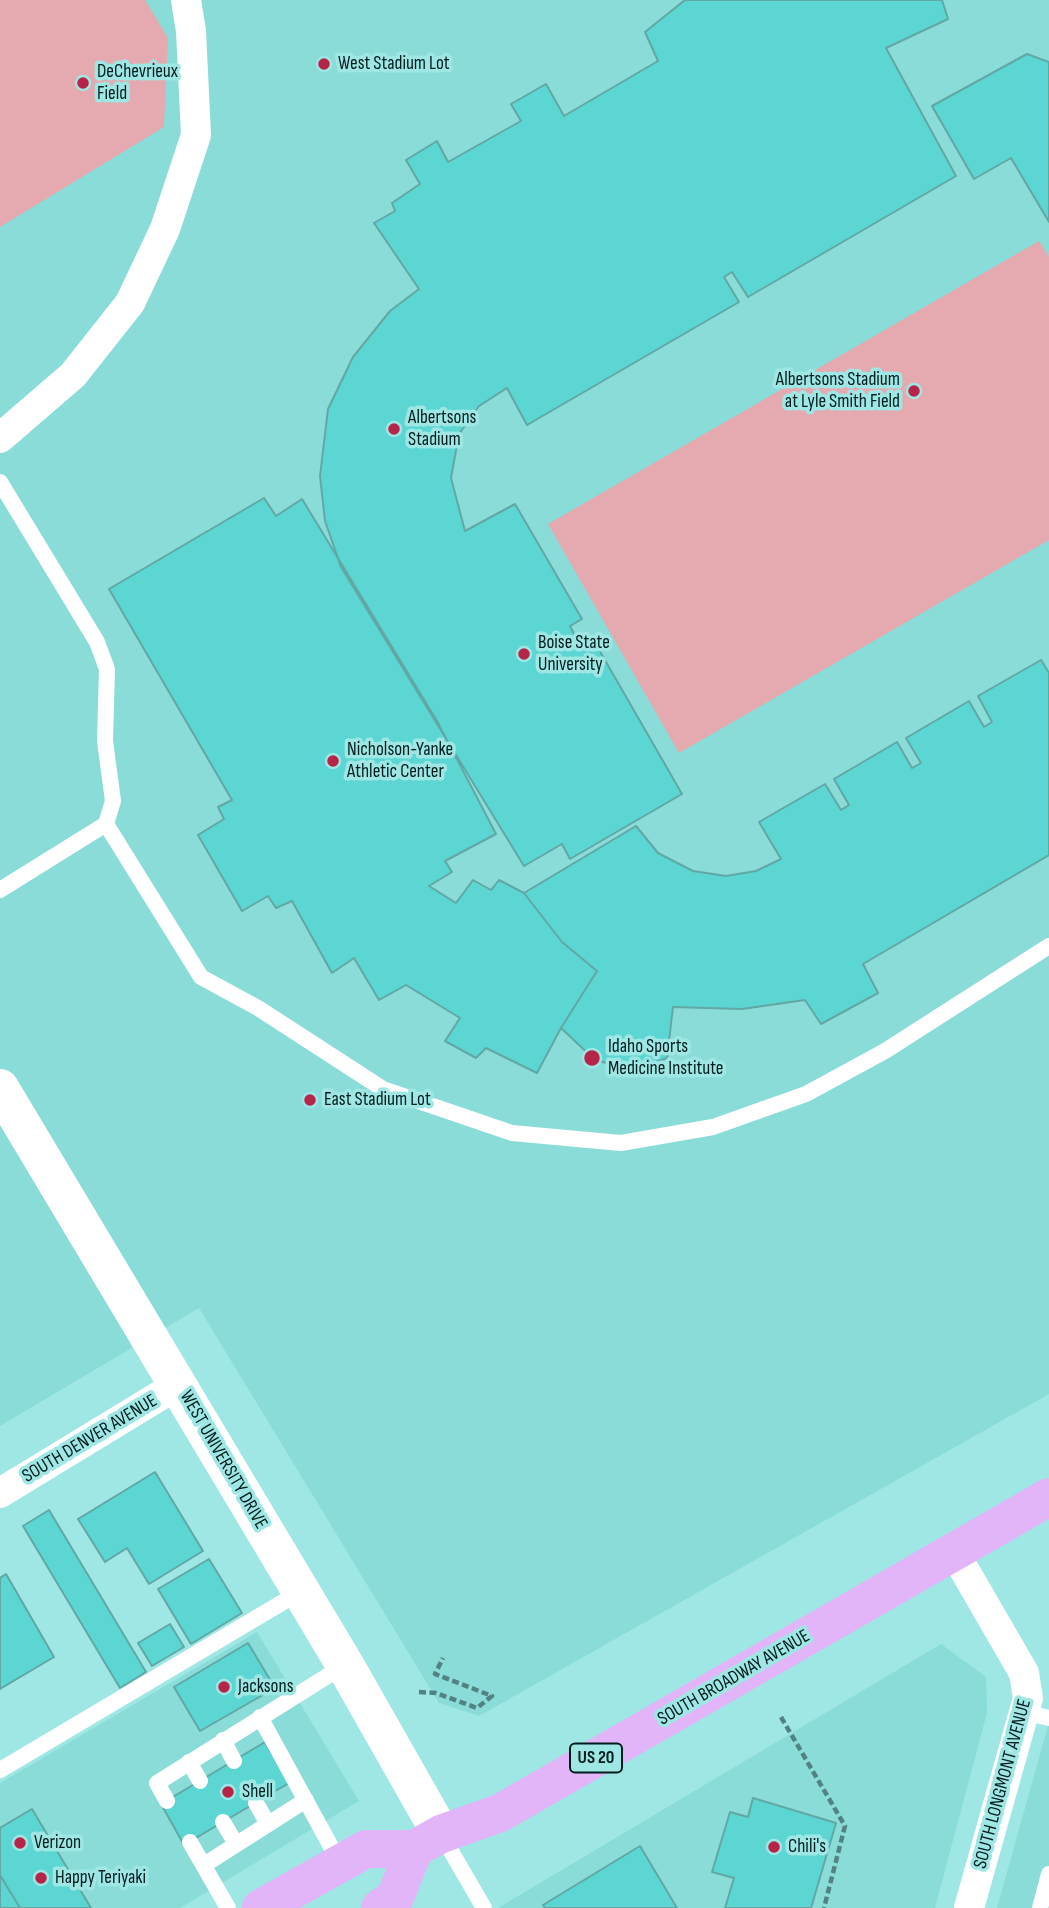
<!DOCTYPE html>
<html>
<head>
<meta charset="utf-8">
<style>
  body { margin:0 }
  canvas { display:block; background:#9fe7e4 }
</style>
</head>
<body>
<canvas width="1049" height="1908"></canvas>
<script>
const c = document.querySelector('canvas').getContext('2d');
c.lineJoin = 'round';
function paint(path, color) { c.fillStyle = color; c.fill(path, 'evenodd'); }
const shape = rows => new Path2D(rows.map(r => 'M' + r).join(''));
function stroke(path, color, width, dash) { c.strokeStyle = color; c.lineWidth = width; c.lineCap = dash ? 'butt' : 'round'; c.setLineDash(dash || []); c.stroke(path); }
function label(font, color, halo, rows, align = 'center') {
  c.font = font + ' "Sofia Sans Condensed",sans-serif'; c.lineWidth = 7; c.setLineDash([]); c.textBaseline = 'middle'; c.strokeStyle = halo; c.fillStyle = color; for (const [text, x, y, turn = 0] of rows) {
    c.save(); c.translate(x, y); c.rotate((+turn || 0) * Math.PI / 180); c.textAlign = isNaN(turn) ? turn : align; if (halo) c.strokeText(text, 0, 0); c.fillText(text, 0, 0); c.restore();
  }
}
paint(shape([
  [0,0,1049,0,1049,1394,479,1716,439,1703,199,1308,0,1426],
  [257,1632,359,1801,180,1908,0,1908,0,1783],
  [941,1644,986,1677,987,1713,935,1908,498,1908],
  [1049,1722,1049,1908,997,1908]
]), '#8adcd9');
paint(shape([
  [0,0,145,0,168,38,164,127,0,227],
  [1039,241,1049,257,1049,540,679,753,548,524]
]), '#e4aaaf');
const building = shape([
  [685,0,942,0,948,19,886,48,956,176,748,297,732,272,724,277,739,302,527,425,507,388,479,406,459,434,451,478,465,531,515,504,582,619,570,626,582,649,594,641,682,794,570,859,562,844,524,866,341,567,325,521,320,476,328,409,353,357,390,311,419,289,374,223,395,211,392,203,420,184,406,160,437,141,448,162,521,121,511,104,546,84,564,116,658,61,645,32,685,0],
  [1027,54,1049,62,1049,222,1011,158,974,179,932,106,1027,54],
  [264,498,276,516,302,499,437,721,496,834,445,861,452,872,429,886,456,903,473,880,491,890,499,880,524,893,562,942,597,971,561,1028,537,1073,486,1048,476,1058,445,1041,460,1018,406,985,379,1000,354,958,332,973,292,901,276,908,268,896,242,911,198,835,224,819,218,807,232,800,109,589,264,498],
  [1041,660,1049,673,1049,855,863,964,878,993,821,1024,805,1000,742,1009,673,1007,667,1058,633,1070,595,1060,561,1028,597,971,562,942,524,893,636,826,658,853,693,871,726,876,756,871,781,859,759,822,825,784,841,810,849,805,834,779,897,742,912,768,921,763,906,738,969,701,984,727,992,722,978,696,1041,660],
  [155,1472,203,1551,149,1584,127,1548,105,1562,78,1519,155,1472],
  [49,1510,146,1672,120,1688,23,1526,49,1510],
  [209,1559,242,1613,191,1644,158,1589,209,1559],
  [6,1574,54,1657,0,1689,0,1578,6,1574],
  [170,1624,184,1647,152,1666,138,1643,170,1624],
  [248,1643,275,1688,200,1731,174,1687,248,1643],
  [265,1742,289,1783,184,1845,161,1804,265,1742],
  [753,1798,836,1823,811,1908,725,1908,734,1878,712,1872,730,1812,748,1817,753,1798],
  [32,1809,91,1908,20,1908,0,1875,0,1828,32,1809],
  [640,1846,677,1908,545,1908,543,1905,640,1846],
  [0,1875,20,1908,0,1908,0,1875]
]);
paint(building, '#5cd6d3');
stroke(building, '#61a8a5', 2);
stroke(shape([
  [419,1692,436,1693,477,1708,492,1696,435,1674,443,1658],
  [781,1717,845,1826,824,1908]
]), '#508381', 4.5, [7, 3.5]);
stroke(shape([
  [0,482,97,642,107,669,105,741,113,801,106,824,0,890],
  [106,824,201,977,258,1008,383,1089,512,1133,621,1143,713,1127,806,1094,885,1051,1049,946],
  [1024,1712,1049,1718],
  [260,1717,340,1863],
  [223,1740,234,1761],
  [189,1762,200,1781],
  [0,1770,300,1592],
  [167,1801,157,1783,345,1665],
  [256,1803,268,1824],
  [223,1822,236,1844],
  [441,1834,484,1908],
  [190,1842,228,1908],
  [204,1865,306,1800],
  [1040,1908,1049,1874]
]), '#fff', 16);
stroke(shape([
  [0,438,73,375,130,303,165,229,196,135,191,31,186,0],
  [0,1493,179,1384],
  [954,1552,1024,1673,1028,1698,969,1908]
]), '#fff', 30);
stroke(shape([
  [0,1088,345,1665,441,1834]
]), '#fff', 38);
stroke(shape([
  [261,1908,366,1849,414,1849,441,1834,500,1813,1049,1497],
  [380,1908,395,1898,414,1849]
]), '#e1b5f8', 38);
for (const [x, y, r, color] of [
  [324,64,7,"#b62448"],
  [83,83,7,"#b62448"],
  [914,391,7,"#b62448"],
  [394,429,7,"#b62448"],
  [524,654,7,"#b62448"],
  [333,761,7,"#b62448"],
  [592,1058,9,"#b62448"],
  [310,1100,7,"#b62448"],
  [224,1687,7,"#b62448"],
  [228,1792,7,"#b62448"],
  [20,1843,7,"#b62448"],
  [774,1847,7,"#b62448"],
  [41,1878,7,"#b62448"]
]) { const dot = new Path2D(); dot.arc(x, y, r, 0, 2 * Math.PI); c.fillStyle = color; c.fill(dot); stroke(dot, '#9fe7e4', 2.5); }
for (const [x, y, w] of [
  [596,1758,52]
]) { const box = new Path2D(); box.roundRect(x - w / 2, y - 14.5, w, 29, 5); c.fillStyle = '#9fe7e4'; c.fill(box); stroke(box, '#001c1c', 2); }
label('bold 18px', '#001c1c', null, [
  ["US 20",596,1758]
]);
label('19px', '#001c1c', '#9fe7e4', [
  ["West Stadium Lot",338,64],
  ["DeChevrieux",97,72],
  ["Field",97,94],
  ["Albertsons Stadium",900,380,"right"],
  ["at Lyle Smith Field",900,402,"right"],
  ["Albertsons",408,418],
  ["Stadium",408,440],
  ["Boise State",538,643],
  ["University",538,665],
  ["Nicholson-Yanke",347,750],
  ["Athletic Center",347,772],
  ["Idaho Sports",608,1047],
  ["Medicine Institute",608,1069],
  ["East Stadium Lot",324,1100],
  ["Jacksons",238,1687],
  ["Shell",242,1792],
  ["Verizon",34,1843],
  ["Chili's",788,1847],
  ["Happy Teriyaki",55,1878]
], 'left');
label('19px', '#001c1c', '#9fe7e4', [
  ["SOUTH DENVER AVENUE",90,1439,-31],
  ["WEST UNIVERSITY DRIVE",223,1460,60],
  ["SOUTH BROADWAY AVENUE",734,1678,-30],
  ["SOUTH LONGMONT AVENUE",1003,1784,-75]
]);
</script>
</body>
</html>
